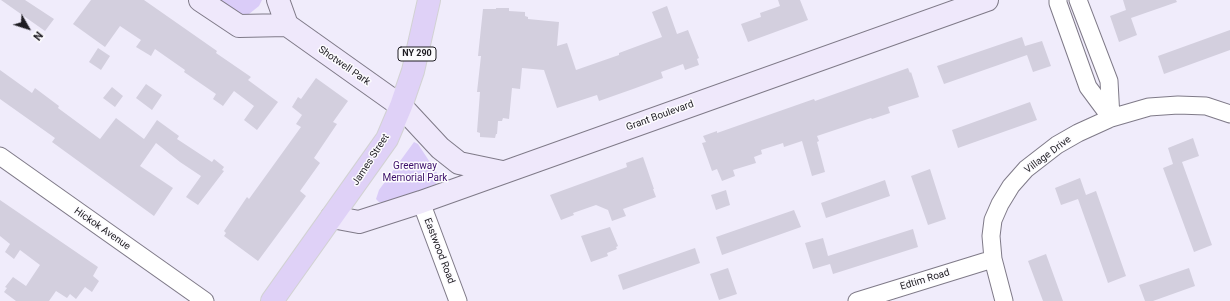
<!DOCTYPE html>
<html>
<head>
<meta charset="utf-8">
<style>
  body { margin:0 }
  #map { position:relative; width:1230px; height:301px; overflow:hidden; background:#f0ecfb; font-family:Roboto,sans-serif }
  canvas { display:block }
  .north { position:absolute; left:8px; top:8px; width:40px; height:40px; -webkit-text-stroke:3px #fcfbfe; paint-order:stroke; rotate:129deg; font-size:11px; font-weight:700; line-height:16px; text-align:center; color:#1f1d23 }
  .north::after { content:''; display:block; margin:auto; width:14px; height:18px; background:#1f1d23; clip-path:polygon(50% 0,100% 100%,50% 72%,0 100%) }
</style>
</head>
<body>
<div id="map">
<canvas width="1230" height="301"></canvas>
<div class="north">N</div>
</div>
<script>
const c = document.querySelector('canvas').getContext('2d');
c.lineJoin = 'round';
function paint(path, color) { c.fillStyle = color; c.fill(path, 'evenodd'); }
const shape = rows => new Path2D(rows.map(r => 'M' + r).join(''));
function stroke(path, color, width, dash) { c.strokeStyle = color; c.lineWidth = width; c.lineCap = dash ? 'butt' : 'round'; c.setLineDash(dash || []); c.stroke(path); }
function label(font, color, halo, rows, align = 'center') {
  c.font = font + ' Roboto,sans-serif'; c.lineWidth = 3; c.setLineDash([]); c.textBaseline = 'middle'; c.strokeStyle = halo; c.fillStyle = color; for (const [text, x, y, turn = 0] of rows) {
    c.save(); c.translate(x, y); c.rotate((+turn || 0) * Math.PI / 180); c.textAlign = isNaN(turn) ? turn : align; if (halo) c.strokeText(text, 0, 0); c.fillText(text, 0, 0); c.restore();
  }
}
paint(shape([
  [214,0,262,0,259,6,249,14,240,17],
  [414,142,418,144,437,173,436,184,386,203,379,202,376,199,379,190]
]), '#daccf8');
paint(shape([
  [1,0,25,0,54,19,45,31],
  [91,0,144,0,217,51,216,53,251,77,248,80,278,102,257,130,244,120,254,106,234,91,223,106,213,99,216,94,184,72,185,70,155,49,151,56,136,47,141,40,120,26,105,47,73,24],
  [778,0,800,0,808,20,748,42,741,24,761,17,760,13,780,6],
  [1123,0,1176,0,1177,2,1131,18,1137,35,1119,42,1110,16,1126,10],
  [667,6,677,34,688,30,699,58,697,59,699,65,685,70,683,64,661,72,663,78,633,89,599,101,597,95,557,108,544,70,522,68,520,89,512,88,509,119,503,118,502,121,498,121,497,134,496,134,495,138,480,137,480,133,477,132,480,92,477,92,481,56,478,56,483,9,496,9,496,8,509,8,509,11,525,12,525,16,528,17,528,19,559,22,557,46,567,43,576,70,619,55,619,53,662,37,652,12],
  [1230,30,1230,50,1164,74,1158,56],
  [1022,37,1025,46,1042,41,1051,66,1033,72,1027,55,944,84,937,66],
  [98,48,110,56,101,70,89,62],
  [908,68,910,73,911,72,919,97,888,107,890,113,872,119,871,118,817,136,819,141,817,142,825,172,812,176,802,141,784,147,783,143,761,150,762,154,754,157,756,163,733,170,735,176,722,181,717,169,712,171,702,143,706,142,703,136,717,131,717,133,814,99,815,101],
  [0,70,32,93,35,88,59,106,58,108,100,139,116,118,144,139,157,120,179,136,177,139,212,162,214,159,224,167,222,170,224,171,198,205,186,197,201,176,180,162,156,143,140,166,173,188,154,216,52,142,55,138,0,99],
  [316,78,348,101,333,122,337,124,314,158,320,163,300,191,306,196,258,261,224,236,226,233,224,231,247,197,249,199,301,127,296,124,302,115,292,107,298,97,301,99],
  [146,84,162,95,152,110,136,98],
  [112,87,123,96,115,107,103,98],
  [1030,102,1037,120,958,148,952,130],
  [1193,138,1199,156,1182,162,1212,245,1194,252,1163,168,1173,164,1168,148],
  [643,157,654,189,653,189,656,197,623,209,626,216,612,221,608,210,596,205,573,213,574,215,561,220,550,195,627,167,626,163],
  [930,169,946,219,928,225,911,176],
  [1080,178,1086,195,1096,191,1126,276,1108,283,1078,199,1061,205,1055,188],
  [885,180,890,196,826,218,821,203],
  [726,190,730,205,716,210,711,195],
  [0,200,98,267,93,276,99,281,92,292,85,287,76,299,70,294,67,298,56,291,49,301,16,301,4,292,7,288,5,287,13,277,26,286,40,265,20,250,14,259,5,252,10,244,0,236],
  [794,210,801,227,722,255,716,237],
  [610,227,618,246,616,247,617,249,607,253,608,256,591,262,581,236],
  [913,229,918,247,833,274,830,264,813,269,805,243,823,238,828,256],
  [695,248,700,263,623,290,618,275],
  [1046,254,1063,301,1043,301,1028,261],
  [728,268,737,294,719,300,710,274],
  [1189,268,1195,286,1153,301,1145,301,1139,285]
]), '#d3cfde');
const street = shape([
  [1058,0,1058,3,1088,87,1111,118,1109,81,1078,0],
  [0,156,205,301],
  [421,202,458,301],
  [857,301,993,259],
  [1004,301,993,259,991,236,993,220,1000,204,1011,186,1026,169,1057,145,1078,133,1111,118,1149,107,1178,105,1206,106,1230,114]
]);
const secondary = shape([
  [200,0,239,26,287,25,401,106,440,148,459,163,502,172],
  [278,0,287,25],
  [332,217,359,222,421,202,987,0]
]);
const primary = shape([
  [272,301,387,139,401,106,413,71,429,0]
]);
stroke(street, '#7f7a88', 19);
stroke(secondary, '#7f7a88', 24);
stroke(primary, '#d2d2d3', 24);
stroke(street, '#fff', 17);
stroke(secondary, '#efe8fb', 22);
stroke(primary, '#dfd1f7', 22);
for (const [x, y, w] of [
  [417,54,38]
]) { const box = new Path2D(); box.roundRect(x - w / 2, y - 7, w, 14, 3); c.fillStyle = '#fcfbfe'; c.fill(box); stroke(box, '#1f1d23', 1); }
label('bold 9px', '#1f1d23', null, [
  ["NY 290",417,54]
]);
label('10px', '#1f1d23', '#fcfbfe', [
  ["Shotwell Park",344,66,35],
  ["Grant Boulevard",660,116,-20],
  ["Village Drive",1048,155,-37],
  ["James Street",371,160,-57],
  ["Hickok Avenue",102,229,35],
  ["Eastwood Road",439,251,69],
  ["Edtim Road",925,280,-17]
]);
label('10px', '#3b0f69', '#fcfbfe', [
  ["Greenway",415,166],
  ["Memorial Park",415,178]
]);
</script>
</body>
</html>
